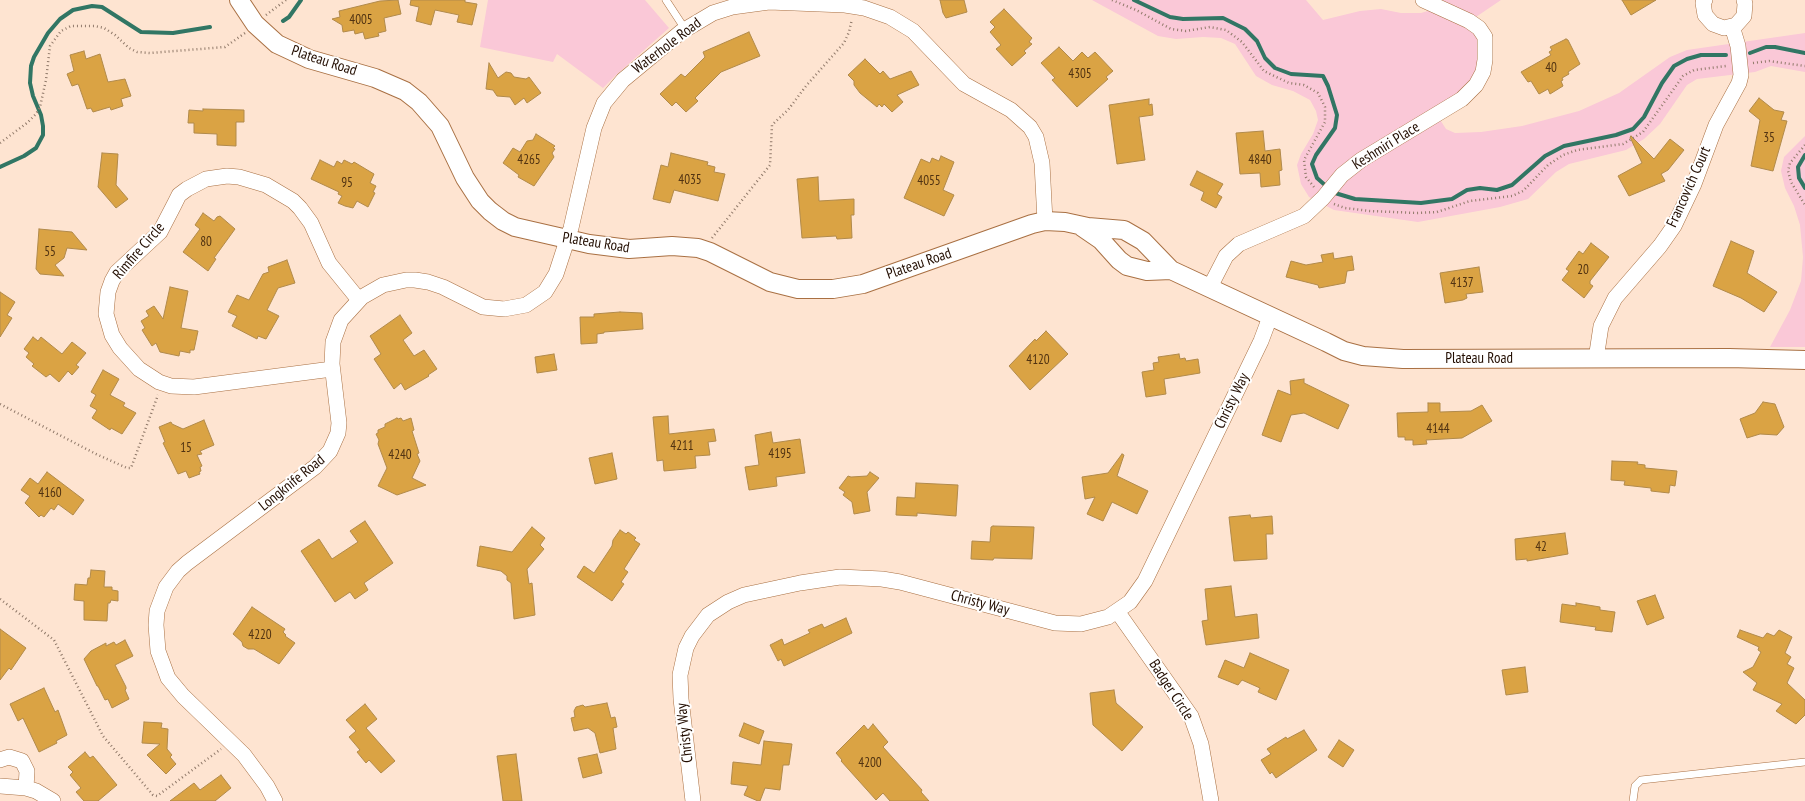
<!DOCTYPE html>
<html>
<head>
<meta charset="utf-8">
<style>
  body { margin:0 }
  canvas { display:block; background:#fee4d1 }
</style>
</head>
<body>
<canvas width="1805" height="801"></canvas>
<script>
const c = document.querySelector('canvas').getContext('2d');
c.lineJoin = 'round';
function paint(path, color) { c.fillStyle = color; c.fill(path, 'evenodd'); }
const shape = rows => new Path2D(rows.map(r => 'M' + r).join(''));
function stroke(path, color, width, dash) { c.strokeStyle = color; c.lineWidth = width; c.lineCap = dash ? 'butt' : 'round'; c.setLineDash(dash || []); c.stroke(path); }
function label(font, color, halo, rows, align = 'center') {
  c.font = font + ' "PT Sans Narrow",sans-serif'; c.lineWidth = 4; c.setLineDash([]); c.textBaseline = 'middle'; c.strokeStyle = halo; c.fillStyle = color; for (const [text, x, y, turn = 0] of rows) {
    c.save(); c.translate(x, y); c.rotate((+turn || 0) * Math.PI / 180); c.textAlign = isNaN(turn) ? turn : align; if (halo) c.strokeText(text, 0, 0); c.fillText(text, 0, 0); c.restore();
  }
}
paint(shape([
  [488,0,645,0,669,28,615,76,603,88,557,54,553,62,480,47],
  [1092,0,1306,0,1323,20,1360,11,1381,9,1401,13,1421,13,1438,8,1423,0,1501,0,1470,21,1479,28,1483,72,1437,115,1446,129,1455,133,1481,132,1522,126,1579,111,1619,93,1670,57,1687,50,1805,33,1805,72,1771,66,1755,72,1697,79,1687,85,1660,124,1644,139,1626,150,1569,164,1556,172,1528,199,1500,207,1418,222,1334,210,1309,197,1301,184,1297,165,1301,154,1313,134,1318,120,1316,111,1310,100,1293,91,1272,85,1256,76,1235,44,1221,38,1203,37,1176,39,1158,36],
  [1805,136,1805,347,1770,347,1790,310,1801,281,1803,257,1800,225,1794,206,1785,188,1781,171,1784,157]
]), '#fac8d7');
stroke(shape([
  [1134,0,1170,17,1183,19,1223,18,1245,29,1257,41,1265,58,1275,68,1291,74,1323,76,1328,86,1337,115,1335,128,1316,155,1312,164,1317,178,1326,186],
  [283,21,289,17,301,0],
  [1750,53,1766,47,1775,47,1805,53],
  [1805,155,1798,167,1799,178,1805,188],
  [0,167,24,156,36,148,43,135,43,126,41,115,33,96,30,83,31,66,34,57,48,33,60,19,73,10,92,6,102,7,141,32,173,33,210,27],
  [1335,193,1355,199,1421,203,1452,199,1467,190,1480,188,1497,190,1512,185,1545,156,1564,146,1616,135,1633,129,1644,117,1662,83,1674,66,1687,59,1701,55,1726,55]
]), '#317664', 4);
const building = shape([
  [398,0,401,14,384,18,386,31,378,33,379,36,365,39,363,32,355,34,354,30,343,32,342,25,332,19,340,17,339,11,380,1,398,0],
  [411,0,465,0,465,2,477,4,472,25,457,22,459,15,435,10,431,25,416,21,419,7,410,5,411,0],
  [940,0,964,0,967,12,946,18,943,13,940,0],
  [1622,0,1656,0,1631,15,1622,0],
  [1004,9,1032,38,1029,42,1032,44,1024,51,1026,53,1012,66,996,49,1001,45,990,32,995,27,990,22,1004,9],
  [749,32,760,56,721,72,695,98,698,101,686,112,676,102,672,106,660,94,681,74,685,77,705,57,703,52,749,32],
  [1566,39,1568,40,1580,64,1568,72,1569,74,1562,78,1563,80,1561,81,1563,86,1550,94,1548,89,1539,94,1531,81,1528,82,1521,72,1551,55,1549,52,1552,50,1550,47,1566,39],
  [1059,47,1073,61,1082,52,1088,58,1095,52,1113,71,1106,77,1108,79,1077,107,1052,80,1055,78,1041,63,1059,47],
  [84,51,86,59,100,54,108,82,125,79,131,96,121,99,123,106,111,110,110,107,93,112,91,108,87,109,79,86,78,84,72,86,67,74,74,71,70,55,84,51],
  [865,59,880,74,883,71,890,79,911,71,919,85,897,95,903,102,892,112,884,104,882,107,879,104,877,107,860,93,854,85,854,81,848,75,865,59],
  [489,63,498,78,506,72,511,73,514,77,526,79,529,77,541,93,527,103,524,98,515,105,510,97,497,96,493,90,486,89,489,63],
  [1759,98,1774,110,1784,112,1781,120,1787,121,1773,171,1751,166,1760,120,1749,111,1759,98],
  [1149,99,1149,105,1152,104,1153,115,1139,117,1145,160,1117,164,1109,105,1149,99],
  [203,109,244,110,244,122,236,122,236,146,217,145,217,134,194,133,194,123,188,123,189,110,203,111,203,109],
  [1263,131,1265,151,1280,149,1282,170,1279,171,1280,185,1261,187,1260,173,1240,174,1236,133,1263,131],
  [536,134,555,146,553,148,555,149,552,153,554,157,534,186,518,177,519,175,503,163,513,148,520,152,527,141,533,140,536,134],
  [1631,136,1654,159,1670,139,1684,150,1668,170,1661,174,1665,181,1629,196,1618,176,1642,163,1630,137,1631,136],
  [102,153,118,154,116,185,128,199,116,208,98,187,102,153],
  [671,153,708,162,707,165,715,167,714,172,725,174,718,201,674,190,670,203,653,199,661,165,668,167,671,153],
  [941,156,954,162,943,190,954,195,944,216,904,198,921,159,930,163,932,158,939,161,941,156],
  [320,160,334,167,337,161,342,164,344,160,352,164,354,162,374,174,370,183,376,186,373,192,375,193,368,207,357,201,353,208,345,206,338,203,342,196,338,194,339,192,311,179,320,160],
  [1197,171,1223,184,1217,194,1222,197,1216,208,1201,200,1204,192,1190,185,1197,171],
  [818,177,819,201,854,199,854,215,851,215,852,238,837,239,836,236,802,238,797,179,818,177],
  [203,213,214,221,217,217,220,216,235,229,214,258,216,259,208,271,183,252,200,229,195,225,203,213],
  [39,229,72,232,87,250,67,248,64,258,55,265,64,276,40,274,36,269,39,229],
  [1731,241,1754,251,1747,273,1777,292,1764,312,1741,298,1713,286,1731,241],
  [1591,243,1609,257,1590,281,1590,284,1593,286,1584,298,1562,280,1569,271,1566,269,1579,251,1583,254,1591,243],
  [1333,253,1334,259,1352,256,1354,270,1347,271,1345,283,1319,288,1318,285,1286,277,1291,261,1306,265,1323,262,1321,255,1333,253],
  [287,260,295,283,278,288,267,310,279,316,266,339,258,336,257,339,232,326,237,316,228,312,237,295,249,300,263,274,269,272,268,267,287,260],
  [1479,267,1483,292,1466,294,1467,298,1463,300,1445,303,1440,273,1479,267],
  [170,287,188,291,181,328,198,331,194,350,190,350,190,353,180,351,179,356,160,352,156,343,152,346,142,330,145,328,141,321,149,316,146,311,154,306,163,319,170,287],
  [0,292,15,302,7,315,12,318,0,337,0,292],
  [620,312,642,313,643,329,604,332,604,333,597,334,597,343,581,344,580,317,594,317,594,314,620,312],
  [400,315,412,333,403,340,414,356,424,350,437,369,428,375,429,376,405,390,401,383,394,389,374,359,381,354,370,336,400,315],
  [1046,331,1068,354,1030,390,1009,366,1035,339,1036,341,1046,331],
  [33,337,38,341,41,337,62,354,72,342,86,353,76,365,79,367,72,375,68,371,59,382,50,374,46,377,32,366,34,364,26,357,29,353,24,349,33,337],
  [554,354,557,370,537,373,535,357,554,354],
  [1179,354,1180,359,1185,358,1186,361,1198,359,1200,373,1164,379,1166,394,1146,397,1142,372,1154,370,1153,363,1159,362,1158,357,1179,354],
  [103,370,119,379,110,395,125,403,123,406,136,413,122,434,111,428,110,430,92,418,97,410,90,406,96,395,91,392,103,370],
  [1304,379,1304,383,1349,405,1338,429,1304,413,1291,415,1281,442,1262,435,1278,390,1291,395,1290,381,1304,379],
  [1763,402,1775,404,1784,427,1777,435,1760,434,1747,438,1740,419,1755,413,1763,402],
  [1428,403,1440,403,1440,412,1471,411,1482,405,1492,421,1462,438,1426,440,1427,444,1413,445,1413,440,1405,440,1405,437,1398,437,1397,413,1428,412,1428,403],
  [668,416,669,434,714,429,716,441,708,442,710,455,695,456,696,468,664,471,663,460,657,461,653,417,668,416],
  [397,418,398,419,401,418,403,421,411,418,414,430,412,431,419,453,417,454,420,461,412,478,426,485,397,495,378,486,387,468,378,444,379,440,376,434,378,433,378,430,385,427,385,424,397,418],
  [204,420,214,445,200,451,202,454,197,455,202,466,200,467,201,471,199,472,200,474,189,478,186,471,178,474,163,443,165,442,159,427,171,422,172,424,183,429,204,420],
  [771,432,773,443,800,439,805,473,776,477,777,486,749,490,745,467,759,465,755,435,771,432],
  [612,453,617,479,595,484,589,458,612,453],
  [1122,454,1124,455,1117,476,1148,491,1137,514,1112,502,1103,521,1087,514,1095,497,1085,499,1082,477,1108,473,1122,454],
  [1612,461,1638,462,1637,464,1645,465,1645,468,1677,471,1675,486,1670,485,1669,493,1651,491,1651,488,1624,485,1625,481,1611,480,1612,461],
  [47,472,84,500,73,515,58,504,54,510,51,508,44,517,41,515,39,517,25,503,30,496,21,490,30,478,38,484,47,472],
  [870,472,879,478,867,492,870,511,854,514,852,502,843,495,845,492,839,488,848,476,851,477,867,476,870,472],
  [916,483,958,485,956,516,917,513,917,516,896,515,897,497,915,498,916,483],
  [1250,515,1251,518,1272,516,1273,534,1266,534,1267,559,1234,561,1229,517,1250,515],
  [365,521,393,563,364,583,368,590,355,599,350,592,335,602,301,551,319,539,332,559,358,542,350,531,365,521],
  [993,526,1034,527,1032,559,994,558,993,560,971,559,972,541,990,542,991,527,993,526],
  [532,527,545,538,540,545,544,549,527,569,529,584,532,583,535,615,514,619,511,583,507,580,507,576,501,571,477,566,480,546,512,552,532,527],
  [620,530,626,534,628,532,636,538,634,540,640,544,624,569,628,572,621,582,624,584,612,601,577,577,584,566,594,573,612,546,613,540,620,530],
  [1565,533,1568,554,1527,561,1527,559,1516,560,1515,539,1565,533],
  [91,570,105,571,104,587,112,587,112,590,118,591,118,601,111,600,110,603,108,603,107,621,84,620,84,601,74,600,75,584,87,585,88,578,90,578,91,570],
  [1231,586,1235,617,1257,614,1259,638,1206,645,1202,621,1208,620,1205,589,1231,586],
  [1655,595,1664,618,1647,625,1637,601,1655,595],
  [1576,603,1600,607,1600,610,1615,612,1612,632,1595,630,1596,627,1560,622,1562,604,1576,606,1576,603],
  [252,607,285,629,283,632,286,635,285,636,295,643,279,664,254,649,248,649,243,646,242,642,233,634,252,607],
  [846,618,852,633,784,666,781,659,778,661,770,645,782,639,784,645,810,633,808,630,822,624,824,628,846,618],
  [0,629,26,648,11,670,9,668,0,680,0,629],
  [1740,630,1763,638,1767,633,1774,636,1779,630,1792,637,1785,653,1791,657,1787,664,1794,668,1787,683,1805,700,1805,715,1796,724,1776,711,1782,704,1753,690,1757,683,1743,672,1753,667,1761,652,1758,650,1759,647,1737,637,1740,630],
  [125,640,133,656,115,665,126,687,126,689,125,690,129,699,112,708,108,699,105,700,98,686,97,686,84,659,91,651,106,643,106,646,114,642,116,645,125,640],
  [1250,653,1289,670,1276,700,1258,692,1260,688,1242,680,1238,685,1218,677,1225,660,1244,668,1250,653],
  [1525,667,1528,692,1506,695,1502,670,1525,667],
  [44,688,55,712,58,710,67,735,56,741,57,743,39,752,23,718,18,721,10,704,44,688],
  [1114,690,1116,703,1143,727,1122,751,1093,725,1090,693,1114,690],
  [607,703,611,718,615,717,617,727,613,728,616,749,600,753,595,733,588,728,574,731,571,718,575,717,574,711,576,707,583,705,585,707,607,703],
  [365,704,377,719,366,728,395,761,381,773,369,760,366,763,357,752,360,750,349,737,356,731,346,720,365,704],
  [144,722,162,723,161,728,168,729,167,749,172,755,170,757,176,764,166,774,147,755,160,744,142,743,144,722],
  [744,723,764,731,759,744,739,736,744,723],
  [873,724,888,742,883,747,922,790,921,792,929,801,890,801,883,793,876,800,841,761,842,760,836,753,864,725,868,730,873,724],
  [1304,730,1317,750,1276,778,1272,772,1270,774,1261,760,1271,754,1267,749,1286,737,1287,739,1304,730],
  [1339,740,1354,750,1343,767,1328,757,1339,740],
  [764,741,792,744,789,765,783,765,780,790,765,788,760,801,758,801,744,795,748,786,731,784,733,762,761,765,764,741],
  [85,752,90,758,93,756,117,785,98,801,84,801,76,792,81,788,70,775,73,772,68,767,85,752],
  [516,754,522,801,503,801,497,756,516,754],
  [597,754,602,773,583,778,578,758,597,754],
  [221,775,231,788,215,801,170,801,194,783,200,790,221,775]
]);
paint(building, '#daa344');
stroke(building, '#b18a4b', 1);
const service = shape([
  [666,0,685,29],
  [1633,801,1635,786,1641,780,1805,762]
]);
const minor = shape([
  [1705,0,1703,3,1705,15,1713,24,1724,28,1736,25,1744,16,1745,4,1744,0],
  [1210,287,1226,256,1239,244,1304,216,1323,198,1342,175,1361,160,1462,99,1476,85,1483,72,1485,60,1485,37,1479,28,1469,21,1423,0],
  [1596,359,1601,326,1615,298,1660,246,1674,226,1694,184,1716,125,1739,83,1741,75,1738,46,1732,26],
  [332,369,194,387,171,386,159,382,139,369,120,348,112,335,106,314,108,292,112,281,117,272,160,232,174,205,179,195,187,189,206,179,227,176,239,177,266,185,293,201,300,208,311,223,329,263,359,300],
  [1117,611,1191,716,1201,744,1211,801],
  [0,760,9,757,22,761,27,771,26,788],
  [0,786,26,788,36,791,53,801],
  [275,801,267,786,244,755,183,696,168,678,158,651,156,625,157,611,166,587,178,571,187,563,315,467,330,451,338,433,339,423,332,364,333,342,341,320,362,297,383,285,406,280,415,280,428,282,443,287,483,307,504,309,526,305,545,292,556,274,571,228,594,128,604,103,623,80,681,32,713,13,732,7,769,2,845,5,864,8,890,17,913,31,964,84,1011,110,1030,127,1036,137,1042,163,1045,221],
  [693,801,681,699,680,675,686,648,692,636,708,615,728,602,744,595,800,583,840,577,882,579,900,582,1055,623,1081,624,1108,617,1130,602,1145,581,1261,341,1270,317]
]);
const tertiary = shape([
  [239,0,255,24,277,44,309,59,375,78,405,91,419,102,440,126,465,178,480,201,490,211,503,221,515,227,589,244,629,249,672,246,698,248,710,252,770,282,798,289,833,289,863,284,1032,224,1045,221,1065,222,1088,227,1124,230,1143,241,1171,270,1326,342,1344,351,1363,356,1403,359,1729,358,1805,360],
  [1082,227,1101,240,1119,260,1127,266,1147,271,1171,270]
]);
stroke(service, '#a97043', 8);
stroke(minor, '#a97043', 16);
stroke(tertiary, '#a97043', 20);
stroke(shape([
  [1112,0,1136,10,1171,29,1186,31,1210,27,1226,30,1242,42,1264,71,1289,83,1304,85,1318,93,1325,107,1325,122,1304,160,1306,177,1314,187],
  [266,15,286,0],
  [1753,63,1769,61,1805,66],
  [0,143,27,123,36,114,40,107,46,80,50,46,61,31,71,26,95,26,104,28,115,35,129,48,137,52,150,53,225,47,245,33],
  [1805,145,1790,163,1788,171,1791,182,1805,205],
  [1334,204,1345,208,1370,211,1417,213,1437,212,1470,201,1512,196,1523,191,1548,165,1563,155,1577,150,1623,144,1643,132,1683,76,1694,70,1726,66],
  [712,238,770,165,772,125,788,110,806,86,844,43,849,32,852,19],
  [0,404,96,454,127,468,131,468,158,395],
  [0,599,54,640,103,736,153,795,157,796,221,749]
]), '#917a6a', 2.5, [1, 3]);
stroke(service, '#fff', 7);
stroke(minor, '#fff', 15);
stroke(tertiary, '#fff', 18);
label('13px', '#503211', null, [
  ["4005",361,20],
  ["40",1551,68],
  ["4305",1080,74],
  ["35",1769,138],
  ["4265",529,160],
  ["4840",1260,160],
  ["4035",690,180],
  ["4055",929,181],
  ["95",347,183],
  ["80",206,242],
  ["55",50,252],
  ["20",1583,270],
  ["4137",1462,283],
  ["4120",1038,360],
  ["4144",1438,429],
  ["4211",682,446],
  ["15",186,448],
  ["4195",780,454],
  ["4240",400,455],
  ["4160",50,493],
  ["42",1541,547],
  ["4220",260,635],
  ["4200",870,763]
]);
label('15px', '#220d00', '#fff', [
  ["Waterhole Road",667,46,-37],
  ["Plateau Road",324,61,18],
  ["Keshmiri Place",1386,146,-32],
  ["Francovich Court",1689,187,-66],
  ["Plateau Road",596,243,9],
  ["Rimfire Circle",139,251,-49],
  ["Plateau Road",919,264,-19],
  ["Plateau Road",1479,359],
  ["Christy Way",1232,401,-64],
  ["Longknife Road",292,483,-39],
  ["Christy Way",980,603,15],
  ["Badger Circle",1171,690,57],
  ["Christy Way",685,733,-96]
]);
</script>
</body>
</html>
